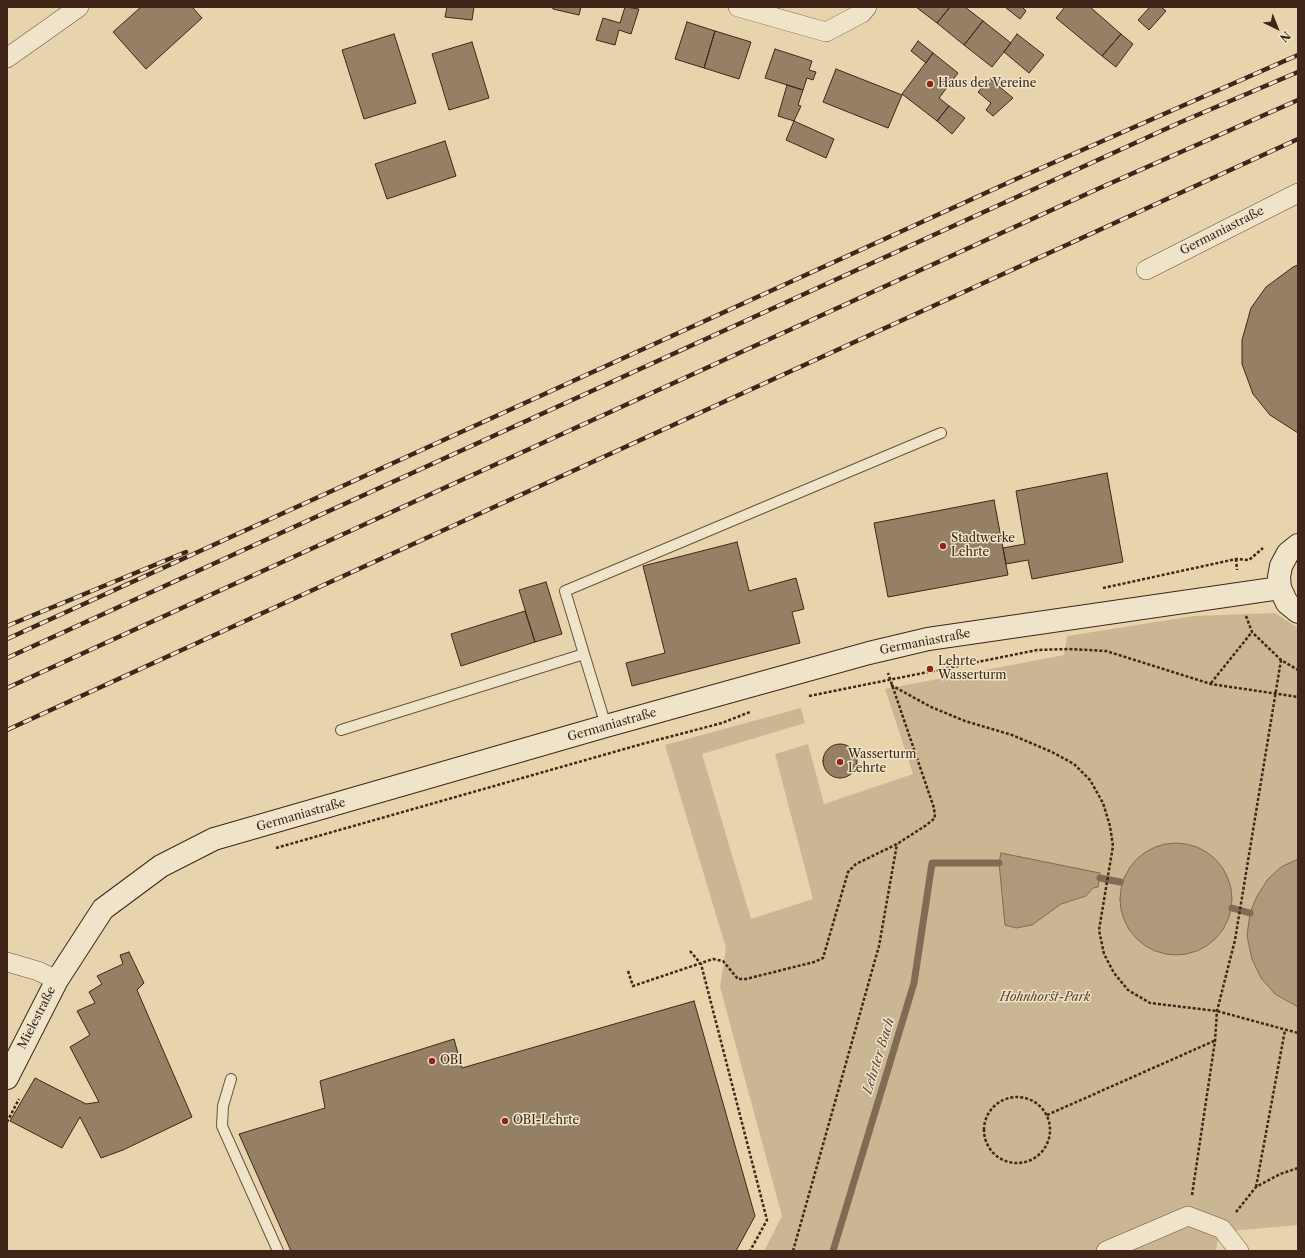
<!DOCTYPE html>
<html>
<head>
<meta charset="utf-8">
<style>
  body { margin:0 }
  #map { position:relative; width:1305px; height:1258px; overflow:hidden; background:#e7d4ac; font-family:"Libre Caslon Text",serif }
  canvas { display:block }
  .frame { position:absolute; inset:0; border:8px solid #3f2619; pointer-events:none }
  .north { position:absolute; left:1257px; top:8px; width:40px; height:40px; -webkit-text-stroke:3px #efe3c9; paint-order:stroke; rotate:137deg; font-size:11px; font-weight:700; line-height:16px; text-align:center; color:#3f2619 }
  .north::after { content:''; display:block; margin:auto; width:14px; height:18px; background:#3f2619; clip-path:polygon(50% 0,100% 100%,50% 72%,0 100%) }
</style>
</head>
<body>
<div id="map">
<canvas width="1305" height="1258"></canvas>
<div class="frame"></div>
<div class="north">N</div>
</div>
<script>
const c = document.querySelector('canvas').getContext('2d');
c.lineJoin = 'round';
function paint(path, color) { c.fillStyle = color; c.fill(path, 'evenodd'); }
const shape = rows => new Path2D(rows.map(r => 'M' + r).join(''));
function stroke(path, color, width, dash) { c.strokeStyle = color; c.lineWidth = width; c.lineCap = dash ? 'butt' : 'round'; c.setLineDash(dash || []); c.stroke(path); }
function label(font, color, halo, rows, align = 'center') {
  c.font = font + ' "Libre Caslon Text",serif'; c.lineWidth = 3; c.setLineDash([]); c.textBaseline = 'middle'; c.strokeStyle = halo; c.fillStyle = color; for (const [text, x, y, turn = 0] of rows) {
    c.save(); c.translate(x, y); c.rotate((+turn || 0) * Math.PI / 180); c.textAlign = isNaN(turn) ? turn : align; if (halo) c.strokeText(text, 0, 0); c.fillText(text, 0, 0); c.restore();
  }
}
paint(shape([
  [1275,613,1298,628,1298,1225,1219,1232,1216,1251,764,1251,782,1216,720,987,726,948,665,745,801,708,805,723,702,754,751,919,813,899,775,754,808,744,824,804,913,774,885,689,1064,655,1067,636,1194,616]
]), '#cab693');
const water = shape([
  '1120 899a56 56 0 1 1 112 0a56 56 0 1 1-112 0Z',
  [1001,853,1100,873,1098,887,1093,888,1086,896,1061,904,1032,925,1016,928,1005,925,999,863,1001,853],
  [1298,859,1298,1007,1275,994,1261,978,1252,959,1247,936,1250,913,1257,896,1268,879,1281,867,1298,859]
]);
paint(water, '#ae997a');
stroke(water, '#826b53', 1);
stroke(shape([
  [1100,878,1120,882],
  [1232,908,1250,913],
  [833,1251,914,983,932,863,999,863]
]), '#826b53', 7);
const building = shape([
  [141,7,192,7,202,18,146,69,113,32,141,7],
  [447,7,474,7,472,20,445,17,447,7],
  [552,7,581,7,579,15,553,9,552,7],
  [625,7,639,9,631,34,619,30,615,45,596,40,603,18,620,23,625,7],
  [916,7,950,7,937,23,916,7],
  [950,7,965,7,983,21,964,45,937,23,950,7],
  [1005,7,1022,7,1026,11,1020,19,1005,7],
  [1065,7,1090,7,1121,34,1102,56,1056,18,1065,7],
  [1150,7,1161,7,1166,11,1149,30,1138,20,1150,7],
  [983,21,1011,43,992,67,964,45,983,21],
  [687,22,715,31,704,68,675,59,687,22],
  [715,31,751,42,739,79,704,68,715,31],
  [394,34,416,103,364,119,342,50,394,34],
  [1017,34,1044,55,1029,73,1004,52,1017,34],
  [1121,34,1133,44,1116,67,1102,56,1121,34],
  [918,41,933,53,926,63,911,51,918,41],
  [472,42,489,98,449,110,432,54,472,42],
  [775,49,812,61,809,70,816,72,813,80,807,78,803,90,765,78,775,49],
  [933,53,958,73,939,98,949,106,937,121,902,94,933,53],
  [836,69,902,95,888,128,823,102,836,69],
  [990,79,1013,98,993,116,986,110,991,103,978,92,990,79],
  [787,85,803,90,798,105,801,106,794,121,778,116,787,85],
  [949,106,965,118,952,134,937,121,949,106],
  [794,121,834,139,826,158,786,140,794,121],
  [445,141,456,176,387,199,375,164,445,141],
  [1298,265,1298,433,1270,415,1253,394,1242,364,1242,340,1251,308,1266,287,1293,267,1298,265],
  [1107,473,1123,562,1032,579,1028,560,1006,564,1003,548,1025,544,1016,491,1107,473],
  [994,500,1008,575,888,597,874,523,994,500],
  [737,542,749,591,796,578,804,609,792,612,800,643,632,686,626,663,665,653,643,566,737,542],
  [546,582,562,634,535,642,519,590,546,582],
  [525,611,535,642,461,666,451,634,525,611],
  '823 761a17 17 0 1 1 34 0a17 17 0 1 1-34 0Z',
  [129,952,144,983,137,990,192,1117,123,1150,101,1158,80,1117,62,1148,10,1121,35,1078,86,1104,99,1102,70,1047,90,1035,77,1011,95,1003,89,992,102,984,97,976,123,964,120,955,129,952],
  [694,1001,755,1216,736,1251,291,1251,239,1134,325,1108,320,1081,454,1039,462,1068,694,1001]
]);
paint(building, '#968065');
stroke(building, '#3f2619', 1);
const lane = shape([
  [584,654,565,591,941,433],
  [341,730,584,654,606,726],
  [231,1079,223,1106,222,1126,278,1251]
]);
const street = shape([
  [738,7,826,32,862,13,867,7],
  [7,58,79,7],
  [1146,270,1298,193],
  [7,962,38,971,57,980],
  [1106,1251,1188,1216,1222,1229,1239,1251]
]);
const secondary = shape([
  [1298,545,1288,553,1281,566,1279,577,1280,588,1287,603,1298,612],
  [7,1078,57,980,103,909,161,866,214,839,606,726,869,653,928,639,1280,588]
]);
stroke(lane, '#69523e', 12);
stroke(street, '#69523e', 20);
stroke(secondary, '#3f2619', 24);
stroke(shape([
  [1236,559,1237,570],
  [1103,588,1236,559,1249,560,1263,548],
  [1246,616,1252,632,1281,660,1298,670],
  [1211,683,1252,632],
  [891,685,931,707,965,721,1012,735,1052,752,1074,764,1090,780,1103,803,1110,826,1113,846,1099,930,1104,954,1114,973,1128,990,1150,1003,1217,1011,1298,1033],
  [809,696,1037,650,1069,649,1106,651,1211,684,1298,697],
  [276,848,642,744,722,723,750,712],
  [690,951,701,964,767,1220,750,1251],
  [628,971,633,986,713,959,723,961,738,979,746,979,814,962,823,958,848,872,856,864,897,844,925,826,935,818,934,808,888,673],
  '984 1130a33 33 0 1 1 66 0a33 33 0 1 1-66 0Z',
  [1047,1115,1214,1041],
  [7,1122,19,1099],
  [1256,1187,1285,1030],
  [1192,1195,1215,1041,1217,1011,1235,940,1281,660],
  [1236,1212,1256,1187,1280,1174,1298,1168],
  [793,1251,879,946,897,844]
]), '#3f2619', 2.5, [3, 2]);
stroke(lane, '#efe3c9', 10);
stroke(street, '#efe3c9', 19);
stroke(secondary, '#efe3c9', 22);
const rail = shape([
  [7,626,186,552],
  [7,639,1014,180,1298,55],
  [7,658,1181,122,1298,72],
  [7,688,1102,187,1298,100],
  [7,730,1298,139]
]);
stroke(rail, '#3f2619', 4.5);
stroke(rail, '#efe3c9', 3, [9]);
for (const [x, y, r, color] of [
  [930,84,4,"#8f2418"],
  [943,546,4,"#8f2418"],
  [930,669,4,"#8f2418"],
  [840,762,4,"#8f2418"],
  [432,1061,4,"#8f2418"],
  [505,1121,4,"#8f2418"]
]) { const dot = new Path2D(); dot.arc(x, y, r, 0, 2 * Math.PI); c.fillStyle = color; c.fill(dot); stroke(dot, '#efe3c9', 1.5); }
label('12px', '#3f2619', '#efe3c9', [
  ["Haus der Vereine",938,84],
  ["Stadtwerke",951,539],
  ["Lehrte",951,553],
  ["Lehrte",938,662],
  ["Wasserturm",938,676],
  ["Wasserturm",848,755],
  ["Lehrte",848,769],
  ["OBI",440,1061],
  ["OBI-Lehrte",513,1121]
], 'left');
label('12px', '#3f2619', '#efe3c9', [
  ["Germaniastraße",1222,231,-27],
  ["Germaniastraße",925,642,-11],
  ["Germaniastraße",612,725,-16],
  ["Germaniastraße",301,815,-16],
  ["Mielestraße",37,1018,-63]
]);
label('italic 12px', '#5b4331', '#efe3c9', [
  ["Hohnhorst-Park",1045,998]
]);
label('italic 13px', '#604836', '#efe3c9', [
  ["Lehrter Bach",879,1056,-73]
]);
</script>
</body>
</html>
